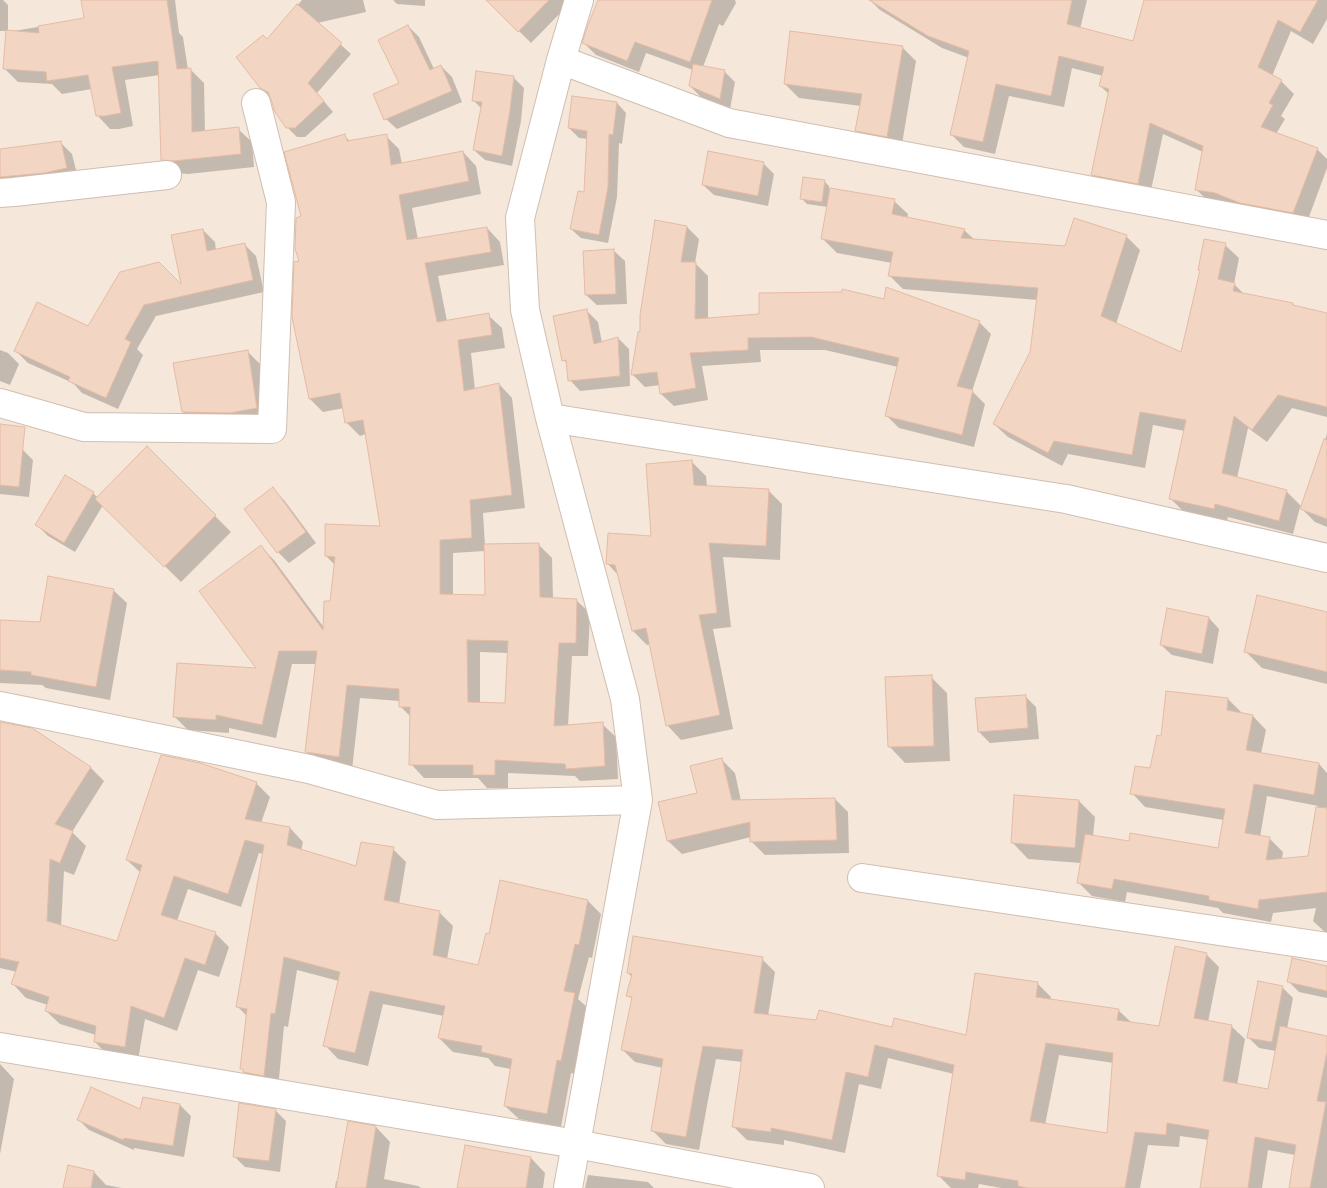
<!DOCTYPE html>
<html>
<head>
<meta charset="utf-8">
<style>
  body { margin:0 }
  canvas { display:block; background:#fdf6ec }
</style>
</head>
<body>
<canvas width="1327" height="1188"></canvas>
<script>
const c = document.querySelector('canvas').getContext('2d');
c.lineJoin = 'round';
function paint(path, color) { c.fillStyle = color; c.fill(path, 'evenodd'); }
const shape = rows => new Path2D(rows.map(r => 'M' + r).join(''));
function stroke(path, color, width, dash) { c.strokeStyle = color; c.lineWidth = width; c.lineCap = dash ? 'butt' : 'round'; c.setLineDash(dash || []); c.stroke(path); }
paint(shape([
  [0,0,1327,0,1327,1188,0,1188]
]), '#f5e8da');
paint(shape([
  [0,0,3,0,8,5,8,32,85,19,82,0,175,0,179,33,183,37,188,70,190,69,204,83,205,132,238,129,252,142,254,167,188,174,175,173,162,159,160,75,125,80,133,126,119,129,110,129,97,115,92,89,62,94,52,84,18,82,4,68,7,31,0,31],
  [302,0,363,0,366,12,317,23,351,54,317,93,333,112,305,137,297,137,287,127,271,97,261,87,267,41],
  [393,0,425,0,425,6,397,4],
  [488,0,573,0,531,43],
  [599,0,735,0,736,3,723,26,719,24,703,67,724,71,735,82,730,109,701,97,690,86,693,70,646,53,639,72,596,55,584,43],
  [870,0,1087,0,1080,29,1134,42,1147,0,1327,0,1327,19,1313,44,1291,31,1272,76,1281,81,1294,94,1281,116,1285,119,1276,134,1317,149,1327,159,1327,168,1306,225,1209,202,1197,190,1203,152,1163,134,1150,195,1105,187,1093,175,1109,94,1100,86,1103,76,1072,68,1064,107,1009,96,995,154,964,147,951,134,969,58,942,48,880,10],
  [408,26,419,37,434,69,441,66,452,77,462,102,397,129,386,119,401,83],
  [902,47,916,61,901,150,871,144,857,130,861,106,799,98,785,84],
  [513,77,524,88,521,121,512,166,485,160,474,150,482,109,474,101],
  [617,103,626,113,622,144,619,143,617,197,608,243,581,238,571,229,585,194,588,139,579,138,569,128],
  [344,136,350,141,386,136,399,149,402,164,463,152,476,166,481,194,412,208,418,240,487,228,500,242,504,265,438,276,447,321,488,315,502,328,505,348,471,353,475,390,499,384,512,398,525,508,483,513,485,546,539,545,552,558,553,599,576,600,590,613,588,656,572,656,568,726,602,724,616,737,618,779,580,781,575,776,508,773,508,788,487,788,478,778,424,778,411,764,411,717,400,706,400,701,360,698,352,770,320,765,307,752,317,664,292,664,276,738,229,728,229,733,188,730,175,717,258,670,261,547,274,560,325,629,331,602,335,565,326,556,381,527,366,434,360,436,346,422,344,408,323,412,310,399,300,262,303,217],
  [485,551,486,597,453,596,453,553],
  [480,652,509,653,506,704,480,704],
  [61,143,72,154,78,178,0,192,0,150],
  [763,163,774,174,768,206,714,195,703,185],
  [824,181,829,186,829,189,894,201,908,214,907,219,964,230,975,240,1066,247,1126,236,1140,250,1116,324,1182,354,1201,272,1199,269,1225,245,1239,258,1234,284,1245,295,1293,304,1296,307,1327,314,1327,417,1292,408,1267,442,1248,428,1237,478,1286,491,1302,507,1327,434,1327,527,1315,522,1300,507,1293,534,1228,517,1227,522,1184,512,1170,498,1185,431,1153,425,1145,468,1068,454,1062,466,1008,437,994,424,1032,352,1038,300,903,289,889,275,892,263,837,253,823,239,828,207,807,204,802,199],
  [687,227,699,239,695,263,708,276,708,319,979,322,991,334,972,391,985,404,974,447,899,428,886,415,898,367,825,350,760,350,761,362,702,366,708,400,674,406,661,394,660,385,645,387,632,374,641,332],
  [203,230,215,242,216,251,244,244,256,256,264,292,156,316,137,349,143,355,118,409,82,393,73,383,28,363,16,351,88,327,182,287],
  [614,251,625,261,627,304,597,305,586,295],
  [587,311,598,322,602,343,618,338,629,349,630,386,580,391,570,380,568,365,564,360],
  [0,350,8,353,19,364,10,385,0,381],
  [247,351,264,368,273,424,199,428,183,412],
  [0,446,22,449,33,460,29,497,0,494],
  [147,448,231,532,181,582,103,505,75,552,48,536,37,525,93,493,98,498],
  [692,462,706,476,707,487,768,490,782,504,780,560,723,557,731,627,713,629,733,729,681,740,667,725,651,644,647,645,633,631,618,575,607,563,652,537],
  [273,489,284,500,316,543,289,563,278,552,246,510],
  [113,590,127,603,110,700,46,688,42,685,0,683,0,621,41,623],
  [1327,614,1327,684,1262,668,1246,652],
  [1209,618,1219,629,1213,664,1172,655,1161,645],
  [931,677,947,693,950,761,905,763,889,746],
  [1025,696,1036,707,1039,739,990,743,979,732],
  [1228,699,1241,712,1241,714,1253,716,1266,730,1261,754,1319,764,1327,773,1327,934,1313,921,1316,908,1273,913,1271,922,1223,913,1218,908,1127,892,1125,902,1092,896,1078,882,1081,863,1028,859,1012,842,1079,801,1095,817,1093,836,1130,842,1219,849,1224,820,1145,807,1132,793,1151,770,1162,737],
  [1267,796,1318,806,1309,857,1282,860,1283,852,1270,839,1260,837],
  [0,723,31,730,91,768,104,781,72,832,86,846,74,875,64,871,61,926,118,942,141,873,127,860,256,783,270,797,261,823,290,828,303,842,301,851,357,868,393,849,406,862,399,904,439,912,453,926,447,959,479,966,588,901,601,914,592,958,589,957,578,999,588,1008,574,1074,571,1073,561,1127,519,1119,505,1106,511,1069,495,1066,488,1058,453,1052,439,1038,444,1016,383,1004,368,1066,338,1059,325,1045,339,981,297,970,288,1027,284,1026,278,1089,258,1085,241,1068,247,1016,238,1007,263,854,259,853,241,907,188,889,177,921,215,933,229,947,219,977,198,970,177,1031,145,1019,138,1060,108,1055,95,1042,96,1035,60,1024,46,1011,48,1005,26,998,13,984,17,972,0,968],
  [722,760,735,773,741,801,835,799,848,812,849,853,765,855,751,841,751,837,682,854,668,841,659,803,699,794],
  [1206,954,1219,967,1208,1022,1231,1026,1245,1039,1237,1085,1269,1090,1276,1051,1259,1048,1248,1037,1282,987,1293,998,1287,1029,1327,1037,1327,1188,1290,1188,1295,1155,1268,1150,1262,1188,1202,1188,1209,1140,1180,1136,1179,1147,1148,1145,1140,1188,1001,1188,979,1184,978,1188,951,1188,939,1176,954,1074,888,1058,881,1089,859,1084,845,1153,784,1140,784,1145,747,1140,733,1126,743,1062,716,1059,708,1100,699,1150,666,1144,652,1130,663,1068,635,1062,622,1049,633,1000,628,995,632,977,628,973,762,959,775,972,768,1016,893,1028,967,1037,1037,983,1051,997,1050,1000,1118,1010,1132,1023,1160,1028],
  [1059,1055,1114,1063,1108,1135,1045,1125],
  [1327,967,1327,998,1299,992,1288,981],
  [0,1064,14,1079,0,1154],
  [144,1098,180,1105,191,1116,184,1157,134,1148,134,1150,89,1130,79,1120,141,1111],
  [275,1110,286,1121,280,1172,245,1167,234,1156],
  [376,1127,390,1142,384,1179,418,1186,421,1188,335,1188,336,1181,339,1182],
  [531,1158,545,1173,543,1188,458,1188],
  [94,1172,106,1185,122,1188,64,1188],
  [588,1175,648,1182,654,1188,585,1188]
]), '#0003');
const building = shape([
  [81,0,167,0,177,69,191,68,192,132,239,127,241,154,173,161,161,160,158,61,112,67,121,113,105,116,96,116,88,75,47,81,46,72,3,69,6,30,39,33,38,26,84,18,81,0],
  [486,0,549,0,518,32,486,0],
  [598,0,712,0,690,62,635,42,627,61,582,43,588,25,598,0],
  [869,0,1072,0,1067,24,1133,41,1144,0,1318,0,1300,32,1278,20,1258,67,1282,80,1269,103,1273,105,1261,127,1318,148,1293,213,1240,203,1215,193,1195,190,1203,146,1150,123,1138,184,1091,175,1109,89,1099,86,1104,67,1059,56,1051,96,996,84,983,142,950,135,969,51,928,36,869,0],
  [297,4,342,43,308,83,324,101,295,128,286,128,275,112,271,99,268,92,260,88,236,57,263,35,267,39,297,4],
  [408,25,430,70,441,65,452,91,384,120,373,94,399,83,378,40,408,25],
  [790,31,903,46,887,137,855,131,862,94,784,84,790,31],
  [693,64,725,70,720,99,689,86,693,64],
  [476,71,514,76,510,110,502,156,473,150,482,102,472,101,476,71],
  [572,96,617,102,613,135,609,134,608,187,599,235,570,229,578,191,584,192,587,131,568,128,572,96],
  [345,134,347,141,387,134,391,165,463,151,469,181,399,195,407,240,487,227,491,252,425,263,437,322,489,313,492,335,458,340,464,391,499,383,512,495,470,500,472,538,440,540,440,594,485,595,484,544,539,543,540,597,577,599,576,643,559,643,554,726,603,722,605,766,566,769,565,764,495,760,495,775,473,775,473,765,409,765,410,707,399,707,399,689,347,685,339,757,305,752,317,651,279,651,262,725,216,715,216,720,173,717,177,663,256,668,199,591,261,545,323,630,324,601,330,601,335,557,325,556,325,524,380,526,363,420,345,423,340,393,309,399,292,317,294,262,299,261,295,249,296,218,301,216,284,152,345,134],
  [467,640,508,641,505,703,468,702,467,640],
  [61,141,67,168,44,173,0,177,0,149,61,141],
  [708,151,764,162,758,196,702,185,708,151],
  [803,177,825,180,822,202,800,199,803,177],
  [830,188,895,199,892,214,965,229,961,238,1065,246,1074,218,1127,235,1101,316,1181,352,1200,270,1198,270,1204,239,1226,243,1218,279,1235,283,1233,291,1293,303,1293,305,1327,313,1327,407,1278,395,1252,430,1234,416,1222,473,1287,490,1279,521,1215,504,1214,509,1169,499,1186,420,1140,412,1132,455,1054,441,1048,453,993,424,1030,352,1038,288,888,276,893,252,821,239,830,188],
  [655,220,687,226,681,262,696,262,695,319,759,314,759,293,842,292,842,289,884,299,886,287,980,321,957,386,973,390,962,435,885,416,899,358,811,337,748,338,748,350,690,353,696,388,660,394,657,372,631,375,638,332,640,331,640,315,655,220],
  [203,229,207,251,245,243,253,280,144,305,125,339,131,342,106,398,68,381,70,377,14,351,37,302,88,326,120,272,159,262,181,284,171,235,203,229],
  [614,249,616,294,585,295,583,251,614,249],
  [587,309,594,344,618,337,620,376,568,381,566,360,562,361,553,316,587,309],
  [248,350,257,408,230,413,182,412,173,363,248,350],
  [0,424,25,427,19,487,0,485,0,424],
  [1324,439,1327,440,1327,519,1300,509,1324,439],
  [147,446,216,515,164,567,95,499,147,446],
  [692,460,694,485,769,489,766,546,709,543,717,613,699,615,720,715,666,726,646,628,632,631,615,565,606,564,608,533,651,536,646,464,692,460],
  [65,475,94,492,64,543,35,525,65,475],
  [273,487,306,532,277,553,244,509,273,487],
  [48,576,114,589,96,687,31,675,31,672,0,670,0,620,40,622,48,576],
  [1257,595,1327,612,1327,672,1244,652,1257,595],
  [1167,608,1209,617,1202,654,1160,645,1167,608],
  [932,675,934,746,888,747,885,677,932,675],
  [1166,691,1228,698,1227,710,1253,715,1246,750,1319,763,1314,795,1254,784,1245,833,1270,837,1266,860,1308,856,1316,807,1327,808,1327,892,1259,900,1258,909,1209,900,1209,896,1114,879,1112,889,1077,883,1085,834,1129,841,1130,833,1218,848,1225,809,1130,794,1135,766,1150,768,1157,735,1161,736,1166,691],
  [1026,695,1028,728,978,732,975,698,1026,695],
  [0,722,32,728,91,767,55,824,73,831,60,863,50,859,47,921,117,941,142,865,126,860,161,755,200,763,257,782,245,819,290,827,287,845,356,866,361,842,394,847,384,900,440,911,433,955,478,965,486,933,489,934,500,880,588,900,579,945,575,944,564,991,575,993,561,1061,557,1060,547,1114,504,1106,512,1059,481,1052,482,1046,438,1038,445,1006,370,991,355,1053,323,1046,340,972,284,957,275,1014,271,1013,264,1076,243,1072,243,1069,240,1069,247,1009,236,1007,264,845,245,840,228,894,174,876,161,915,216,932,205,965,185,958,164,1018,131,1006,125,1047,94,1042,96,1026,45,1011,49,997,11,984,19,962,0,958,0,722],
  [722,758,732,800,835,798,837,840,750,842,750,822,667,841,658,802,697,793,690,766,722,758],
  [1014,795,1079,800,1075,848,1011,843,1014,795],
  [633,936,763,957,754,1013,816,1020,819,1010,892,1027,894,1018,966,1035,975,973,1038,982,1036,997,1119,1009,1117,1020,1159,1026,1175,946,1207,953,1194,1018,1232,1025,1223,1081,1268,1089,1280,1026,1327,1036,1327,1052,1317,1101,1326,1102,1310,1188,1289,1188,1296,1145,1255,1137,1248,1188,1200,1188,1209,1130,1167,1123,1166,1135,1135,1132,1125,1188,1028,1188,1018,1186,1018,1181,966,1172,965,1180,937,1176,954,1065,875,1045,868,1077,846,1072,832,1140,771,1128,771,1132,732,1127,743,1050,703,1046,695,1086,686,1137,651,1131,663,1059,621,1050,632,997,626,996,632,974,627,973,633,936],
  [1046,1043,1113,1053,1107,1133,1030,1121,1046,1043],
  [1292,958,1327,966,1327,991,1287,982,1292,958],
  [1258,981,1283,986,1272,1042,1247,1038,1258,981],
  [91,1087,140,1109,143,1097,180,1104,173,1146,124,1138,123,1140,77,1120,91,1087],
  [239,1103,276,1109,269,1161,233,1157,239,1103],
  [348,1121,376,1126,366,1188,336,1188,348,1121],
  [465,1145,531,1157,526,1188,457,1188,465,1145],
  [68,1165,94,1171,91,1188,63,1188,68,1165]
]);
paint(building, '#f3d5c3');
stroke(building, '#e6bba3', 1);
const minor = shape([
  [561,60,729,123,1327,235],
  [0,193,14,192,167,175],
  [0,403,84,427,272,429,281,202,256,103],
  [550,418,1066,499,1327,558],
  [0,706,309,769,437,805,638,800],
  [862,878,1327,947],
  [568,1188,638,800,625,699,550,418,525,310,520,218,561,60,579,0]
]);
const tertiary = shape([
  [0,1047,576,1144,810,1188]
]);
stroke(minor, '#d1beb0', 30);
stroke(tertiary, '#d1beb0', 30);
stroke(minor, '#fff', 28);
stroke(tertiary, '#fff', 28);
</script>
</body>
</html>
